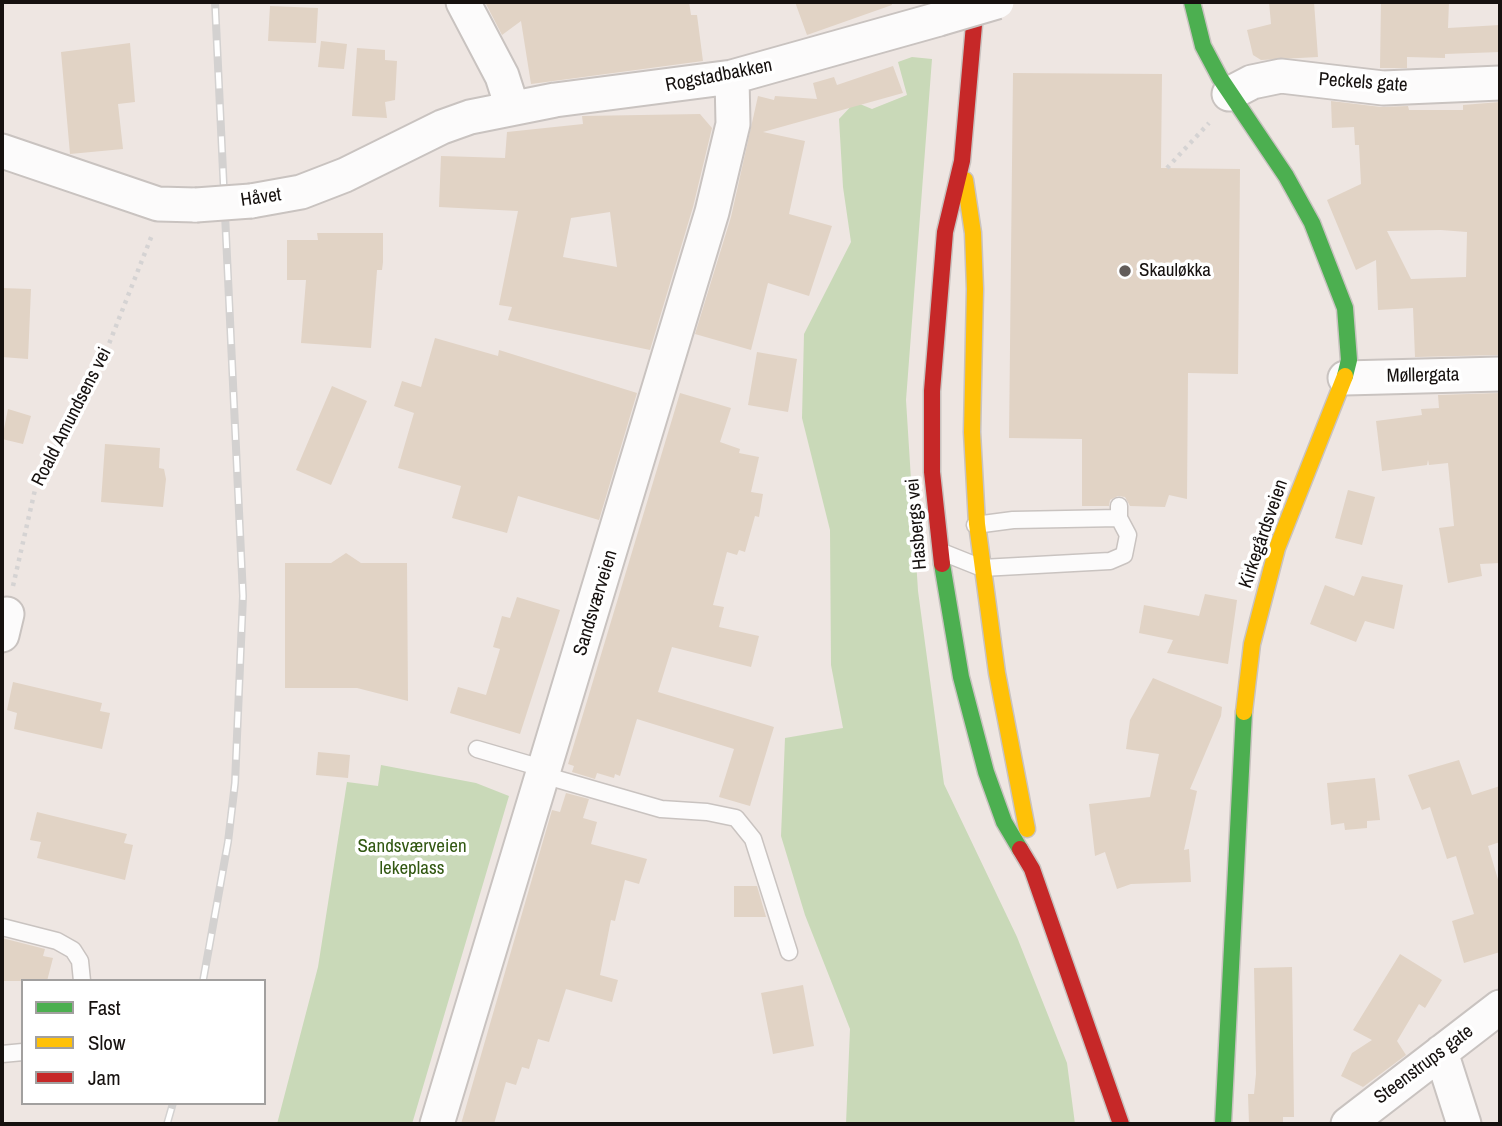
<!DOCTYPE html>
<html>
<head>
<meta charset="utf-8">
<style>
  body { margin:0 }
  #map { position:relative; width:1502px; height:1126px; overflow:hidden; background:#eee6e2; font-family:"Archivo Narrow",sans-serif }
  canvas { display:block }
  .frame { position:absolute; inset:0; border:4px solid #16110f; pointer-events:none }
  .legend { position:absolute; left:21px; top:979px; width:245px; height:126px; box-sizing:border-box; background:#fff; border:2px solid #a2a09f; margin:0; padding:9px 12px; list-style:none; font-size:21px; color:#16110f }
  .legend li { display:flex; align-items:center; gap:14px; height:35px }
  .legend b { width:35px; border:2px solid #a2a09f }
</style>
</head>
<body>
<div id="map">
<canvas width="1502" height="1126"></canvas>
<div class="frame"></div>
<ul class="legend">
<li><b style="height:9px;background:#4caf50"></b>Fast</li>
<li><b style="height:9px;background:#ffc107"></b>Slow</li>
<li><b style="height:9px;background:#c62828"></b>Jam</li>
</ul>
</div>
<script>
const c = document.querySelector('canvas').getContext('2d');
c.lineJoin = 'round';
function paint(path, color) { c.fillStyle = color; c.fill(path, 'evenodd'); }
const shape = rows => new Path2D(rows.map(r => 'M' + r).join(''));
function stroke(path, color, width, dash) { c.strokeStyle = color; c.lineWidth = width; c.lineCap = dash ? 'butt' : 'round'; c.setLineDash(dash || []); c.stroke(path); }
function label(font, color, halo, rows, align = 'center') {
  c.font = font + ' "Archivo Narrow",sans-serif'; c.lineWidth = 7; c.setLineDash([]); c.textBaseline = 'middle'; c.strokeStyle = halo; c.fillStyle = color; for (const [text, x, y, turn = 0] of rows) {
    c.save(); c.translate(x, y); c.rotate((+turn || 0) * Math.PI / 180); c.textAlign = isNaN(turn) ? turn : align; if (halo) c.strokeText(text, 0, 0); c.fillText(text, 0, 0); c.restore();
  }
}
paint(shape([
  [912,57,932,59,906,400,918,591,944,784,1017,937,1067,1063,1075,1124,846,1124,850,1029,805,915,781,836,785,738,843,728,831,665,830,530,802,418,804,334,851,242,843,187,839,119,855,102,872,109,907,95,898,62],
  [381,765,476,783,509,796,412,1124,277,1124,318,967,347,782,378,786]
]), '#c9d9b8');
paint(shape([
  [485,2,689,2,691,15,697,15,703,61,531,84,521,21,502,35],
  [795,2,891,2,892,5,807,35],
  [1269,2,1314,2,1318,57,1261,60,1253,55,1247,30,1271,24],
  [1381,2,1449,2,1448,28,1500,25,1500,52,1445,54,1445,58,1407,57,1407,68,1380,68],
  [270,6,318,8,316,43,268,41],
  [321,41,347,44,344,69,318,67],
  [130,43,135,102,118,104,123,149,70,154,61,52],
  [357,48,385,50,385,60,397,61,395,100,385,102,387,118,352,116],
  [893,66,903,93,763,132,805,141,789,214,832,226,809,296,768,283,751,350,695,334,731,217,758,96,774,100,775,96,817,99,813,83,834,77,837,85],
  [1013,73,1162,74,1161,168,1240,169,1238,374,1188,373,1187,499,1169,495,1165,507,1130,506,1125,497,1118,496,1110,500,1109,506,1082,506,1082,439,1009,438],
  [1331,101,1381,107,1408,106,1409,110,1463,110,1463,105,1500,102,1500,355,1415,357,1413,308,1378,310,1376,260,1356,270,1327,200,1361,184,1359,145,1355,145,1354,127,1332,128],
  [1441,230,1467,232,1466,277,1411,279,1387,231],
  [700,114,712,128,693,207,650,350,508,320,512,307,499,305,518,211,439,207,441,156,505,158,507,132,583,124,582,116],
  [610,212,617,267,563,257,571,218],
  [317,233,383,233,383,262,382,270,377,270,371,348,301,343,306,280,287,280,287,240,318,240],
  [2,288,31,289,28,359,2,357],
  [435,338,498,356,499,350,637,393,599,520,518,496,507,533,452,518,461,486,398,468,414,413,394,406,402,381,421,387],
  [757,352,797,359,788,412,748,405],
  [332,386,367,401,331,485,296,470],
  [680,393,731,408,720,442,740,449,739,453,759,457,751,492,763,494,759,517,755,516,745,552,739,550,737,555,727,552,713,605,724,607,719,627,759,636,751,667,672,647,658,692,774,727,750,806,719,797,734,749,637,719,620,776,615,774,614,778,597,773,595,779,572,772,574,766,568,764],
  [1500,393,1500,563,1480,564,1482,576,1448,583,1439,528,1454,526,1448,463,1429,465,1428,460,1427,465,1382,471,1376,421,1422,415,1421,409,1439,408,1438,395],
  [8,409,31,416,23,444,2,439],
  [105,444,160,448,159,468,164,469,166,479,163,507,101,502],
  [1348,490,1375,497,1362,545,1335,538],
  [346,553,361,563,407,563,408,701,357,688,285,688,285,563,331,563],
  [1362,576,1403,585,1394,629,1365,621,1356,642,1310,624,1325,585,1354,596],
  [1205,594,1237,600,1228,664,1167,653,1173,640,1139,633,1144,605,1199,616],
  [517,597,560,610,520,734,450,713,458,687,486,695,500,649,493,647,502,616,510,618],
  [1153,678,1222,707,1221,716,1190,789,1197,791,1184,850,1189,849,1191,882,1131,884,1117,889,1105,852,1095,856,1089,804,1150,797,1159,754,1126,749,1130,720],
  [13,682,102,703,100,711,110,713,102,749,14,729,17,713,7,710],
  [318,752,350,755,348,778,316,775],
  [1459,760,1472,795,1500,786,1500,842,1488,846,1500,886,1500,952,1464,963,1452,921,1474,914,1456,856,1447,859,1430,807,1422,810,1408,775],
  [1375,778,1380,820,1367,821,1367,828,1345,830,1344,823,1331,825,1327,783],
  [566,793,589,799,583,818,597,822,591,844,647,859,639,884,625,880,615,921,611,920,600,975,618,980,612,1002,566,989,549,1042,538,1039,529,1069,522,1067,516,1085,506,1082,494,1124,461,1124,552,810,560,812],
  [37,812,127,834,124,843,133,845,125,880,37,858,41,842,30,840],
  [734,886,757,886,766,917,734,917],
  [2,938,45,949,43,956,53,958,47,981,2,981],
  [1400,954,1442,980,1425,1008,1419,1004,1397,1041,1406,1055,1363,1087,1341,1076,1352,1053,1372,1040,1353,1030],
  [1292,967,1294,1117,1283,1117,1283,1124,1249,1124,1248,1094,1254,1094,1256,1074,1254,968],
  [803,985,814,1046,773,1054,761,993]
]), '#e1d3c5');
const lane = shape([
  [975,525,1013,520,1119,518],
  [942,552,982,568,1110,561,1124,555,1128,535,1119,518,1119,506],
  [477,749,545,769],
  [543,775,661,809,707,812,736,818,753,839,789,952],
  [2,927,57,941,73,950,80,961,82,981],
  [2,1054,23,1052]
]);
const street = shape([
  [463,2,502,76,512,107],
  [1229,94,1252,82,1281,76,1383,88,1500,83],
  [2,151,158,204,196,205],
  [251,201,301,192,345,175,442,127,470,117,555,100,732,77,939,19],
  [1345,378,1500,374],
  [2,635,7,614],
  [1441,1052,1464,1124],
  [437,1124,712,212,733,124,732,77],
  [1348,1124,1500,1007]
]);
const fast = shape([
  [1192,2,1203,46,1220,78,1286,176,1312,223,1345,308,1349,360,1345,376],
  [942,564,961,677,986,772,1004,822,1020,849],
  [1223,1124,1244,712]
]);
const slow = shape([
  [965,180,973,233,975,289,972,432,977,524,997,673,1027,829],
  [1244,712,1252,644,1277,548,1345,376]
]);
const jam = shape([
  [942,564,932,472,932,391,945,232,962,161,976,2],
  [1020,849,1032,869,1121,1124]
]);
stroke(lane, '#c9c3c0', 19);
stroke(street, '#c9c3c0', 37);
stroke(fast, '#c9c3c0', 19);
stroke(slow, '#c9c3c0', 19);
stroke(jam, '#c9c3c0', 19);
stroke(shape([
  [1167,168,1209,123],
  [13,586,37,481,103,359,152,235]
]), '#d5d3d3', 4.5, [3.5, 5]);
stroke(lane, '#fcfbfb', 16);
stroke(street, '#fcfbfb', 33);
stroke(fast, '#4caf50', 16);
stroke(slow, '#ffc107', 16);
stroke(jam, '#c62828', 16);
const rail = shape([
  [203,981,228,842,235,783,243,596,215,2],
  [167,1124,173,1103]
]);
stroke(rail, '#d3d1d0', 8);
stroke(rail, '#fff', 5, [16]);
const streetBridge = shape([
  [939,19,997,2],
  [196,205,251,201]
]);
stroke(streetBridge, '#c9c3c0', 37, []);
stroke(streetBridge, '#fcfbfb', 33);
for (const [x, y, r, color] of [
  [1125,271,7,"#625c59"]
]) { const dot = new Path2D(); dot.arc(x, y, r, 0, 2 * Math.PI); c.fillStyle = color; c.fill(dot); stroke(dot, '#fff', 2.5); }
label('19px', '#16110f', '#fff', [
  ["Rogstadbakken",719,76,-11],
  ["Peckels gate",1363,83,4],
  ["Håvet",261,198,-8],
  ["Møllergata",1423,376,-1],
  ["Roald Amundsens vei",72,417,-63],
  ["Hasbergs vei",917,524,-95],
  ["Kirkegårdsveien",1264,534,-71],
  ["Sandsværveien",596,603,-73],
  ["Steenstrups gate",1424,1065,-37]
]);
label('19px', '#16110f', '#fff', [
  ["Skauløkka",1139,271]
], 'left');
label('19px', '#325812', '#fff', [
  ["Sandsværveien",412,847],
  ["lekeplass",412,869]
]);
</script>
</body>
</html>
